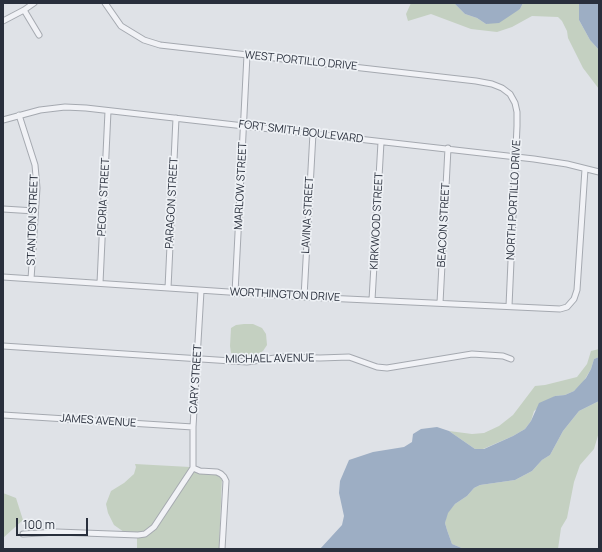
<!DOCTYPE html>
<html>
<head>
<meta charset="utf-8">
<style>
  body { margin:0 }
  #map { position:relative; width:602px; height:552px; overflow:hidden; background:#dfe2e7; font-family:Manrope,sans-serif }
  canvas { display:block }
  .frame { position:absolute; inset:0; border:4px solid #292f3c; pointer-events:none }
  .scale { position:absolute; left:16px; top:518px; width:72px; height:18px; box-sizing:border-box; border:2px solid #292f3c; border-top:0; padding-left:5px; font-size:12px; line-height:14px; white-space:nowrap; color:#292f3c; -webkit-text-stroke:3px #eef1f5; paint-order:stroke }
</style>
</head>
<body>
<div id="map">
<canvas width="602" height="552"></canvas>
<div class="frame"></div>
<div class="scale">100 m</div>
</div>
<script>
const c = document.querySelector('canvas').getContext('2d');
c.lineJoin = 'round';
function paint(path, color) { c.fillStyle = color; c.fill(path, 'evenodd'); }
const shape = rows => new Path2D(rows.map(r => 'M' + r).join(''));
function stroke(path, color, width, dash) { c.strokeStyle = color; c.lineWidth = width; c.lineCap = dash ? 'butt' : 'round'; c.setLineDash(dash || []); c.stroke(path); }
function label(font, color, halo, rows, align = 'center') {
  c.font = font + ' Manrope,sans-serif'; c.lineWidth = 3.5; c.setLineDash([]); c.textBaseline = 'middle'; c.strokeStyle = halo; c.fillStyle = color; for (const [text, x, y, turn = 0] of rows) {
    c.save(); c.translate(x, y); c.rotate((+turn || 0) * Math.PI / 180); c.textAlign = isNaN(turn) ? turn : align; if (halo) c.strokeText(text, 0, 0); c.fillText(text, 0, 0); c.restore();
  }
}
paint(shape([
  [411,3,454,3,465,14,477,18,486,24,520,9,523,3,579,3,579,20,590,40,599,50,599,89,583,68,568,38,567,31,562,21,558,17,532,16,512,27,497,32,471,29,431,14,408,21,406,14],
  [244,324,253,324,262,328,266,334,267,345,263,351,254,356,231,353,230,346,231,328,236,325],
  [599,349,599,357,594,359,591,369,582,384,574,391,565,395,555,396,534,411,531,421,525,429,513,436,483,449,475,449,449,431,472,434,484,433,499,426,513,415,535,386,545,385,577,377,587,364,591,351],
  [599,401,599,432,594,449,580,465,574,482,567,518,561,528,558,549,464,549,452,544,447,530,445,523,447,513,455,504,467,496,474,488,480,485,515,480,532,471,542,460,550,455,563,431,579,411],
  [135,464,190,467,152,526,147,530,137,533,124,532,114,525,108,513,106,504,111,491,124,483,134,474,136,467],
  [194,471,200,473,216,474,222,478,219,549,137,549,137,538,150,534,157,528],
  [3,493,16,498,23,520,3,538]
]), '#c4d0c1');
paint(shape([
  [454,3,523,3,520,9,499,23,486,24,477,18,465,14],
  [579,3,599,3,599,50,590,40,579,20],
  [599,357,599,401,579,411,563,431,550,455,542,460,532,471,515,480,480,485,474,488,467,496,455,504,448,513,445,523,447,530,452,544,464,549,320,549,342,525,344,516,339,493,340,481,349,460,373,452,404,447,412,442,413,434,421,429,437,427,449,431,475,449,484,449,513,436,525,429,531,421,539,403,555,396,565,395,574,391,586,378,591,369,594,359]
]), '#9daec4');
const minor = shape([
  [105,3,121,26,144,40,160,45,476,81,492,84,502,88,510,94,515,103,517,112,517,126,509,306],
  [24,10,39,35],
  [3,21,24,10,34,3],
  [19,115,35,165,37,188,31,279],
  [3,120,40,110,65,107,86,108,534,159,567,164,599,172],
  [3,209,35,211],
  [3,277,304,297,560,309,567,307,574,299,577,290,585,169],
  [100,283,108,111],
  [168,288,176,118],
  [235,293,247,55],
  [304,297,313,133],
  [372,300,381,142],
  [440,303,448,148],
  [3,346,247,362,282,357,320,358,349,357,377,367,387,368,472,354,503,356,511,359],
  [3,415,193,427],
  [193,468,193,427,201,291],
  [193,468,200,471,217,472,221,474,224,477,226,481,222,549],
  [23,534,57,532,138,535,145,534,154,527,193,468]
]);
stroke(minor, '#a5a9b0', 7);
stroke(minor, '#f1f2f6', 5);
label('11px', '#292f3c', '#eef1f5', [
  ["WEST PORTILLO DRIVE",301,61,6],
  ["FORT SMITH BOULEVARD",301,132,7],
  ["MARLOW STREET",241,186,-87],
  ["PEORIA STREET",104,197,-87],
  ["NORTH PORTILLO DRIVE",514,200,-87],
  ["PARAGON STREET",172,203,-87],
  ["LAVINA STREET",308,215,-87],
  ["STANTON STREET",33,220,-88],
  ["KIRKWOOD STREET",377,221,-87],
  ["BEACON STREET",444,225,-87],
  ["WORTHINGTON DRIVE",285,295,3],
  ["MICHAEL AVENUE",270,359,-1],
  ["CARY STREET",196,379,-86],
  ["JAMES AVENUE",98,421,4]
]);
</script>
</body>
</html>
